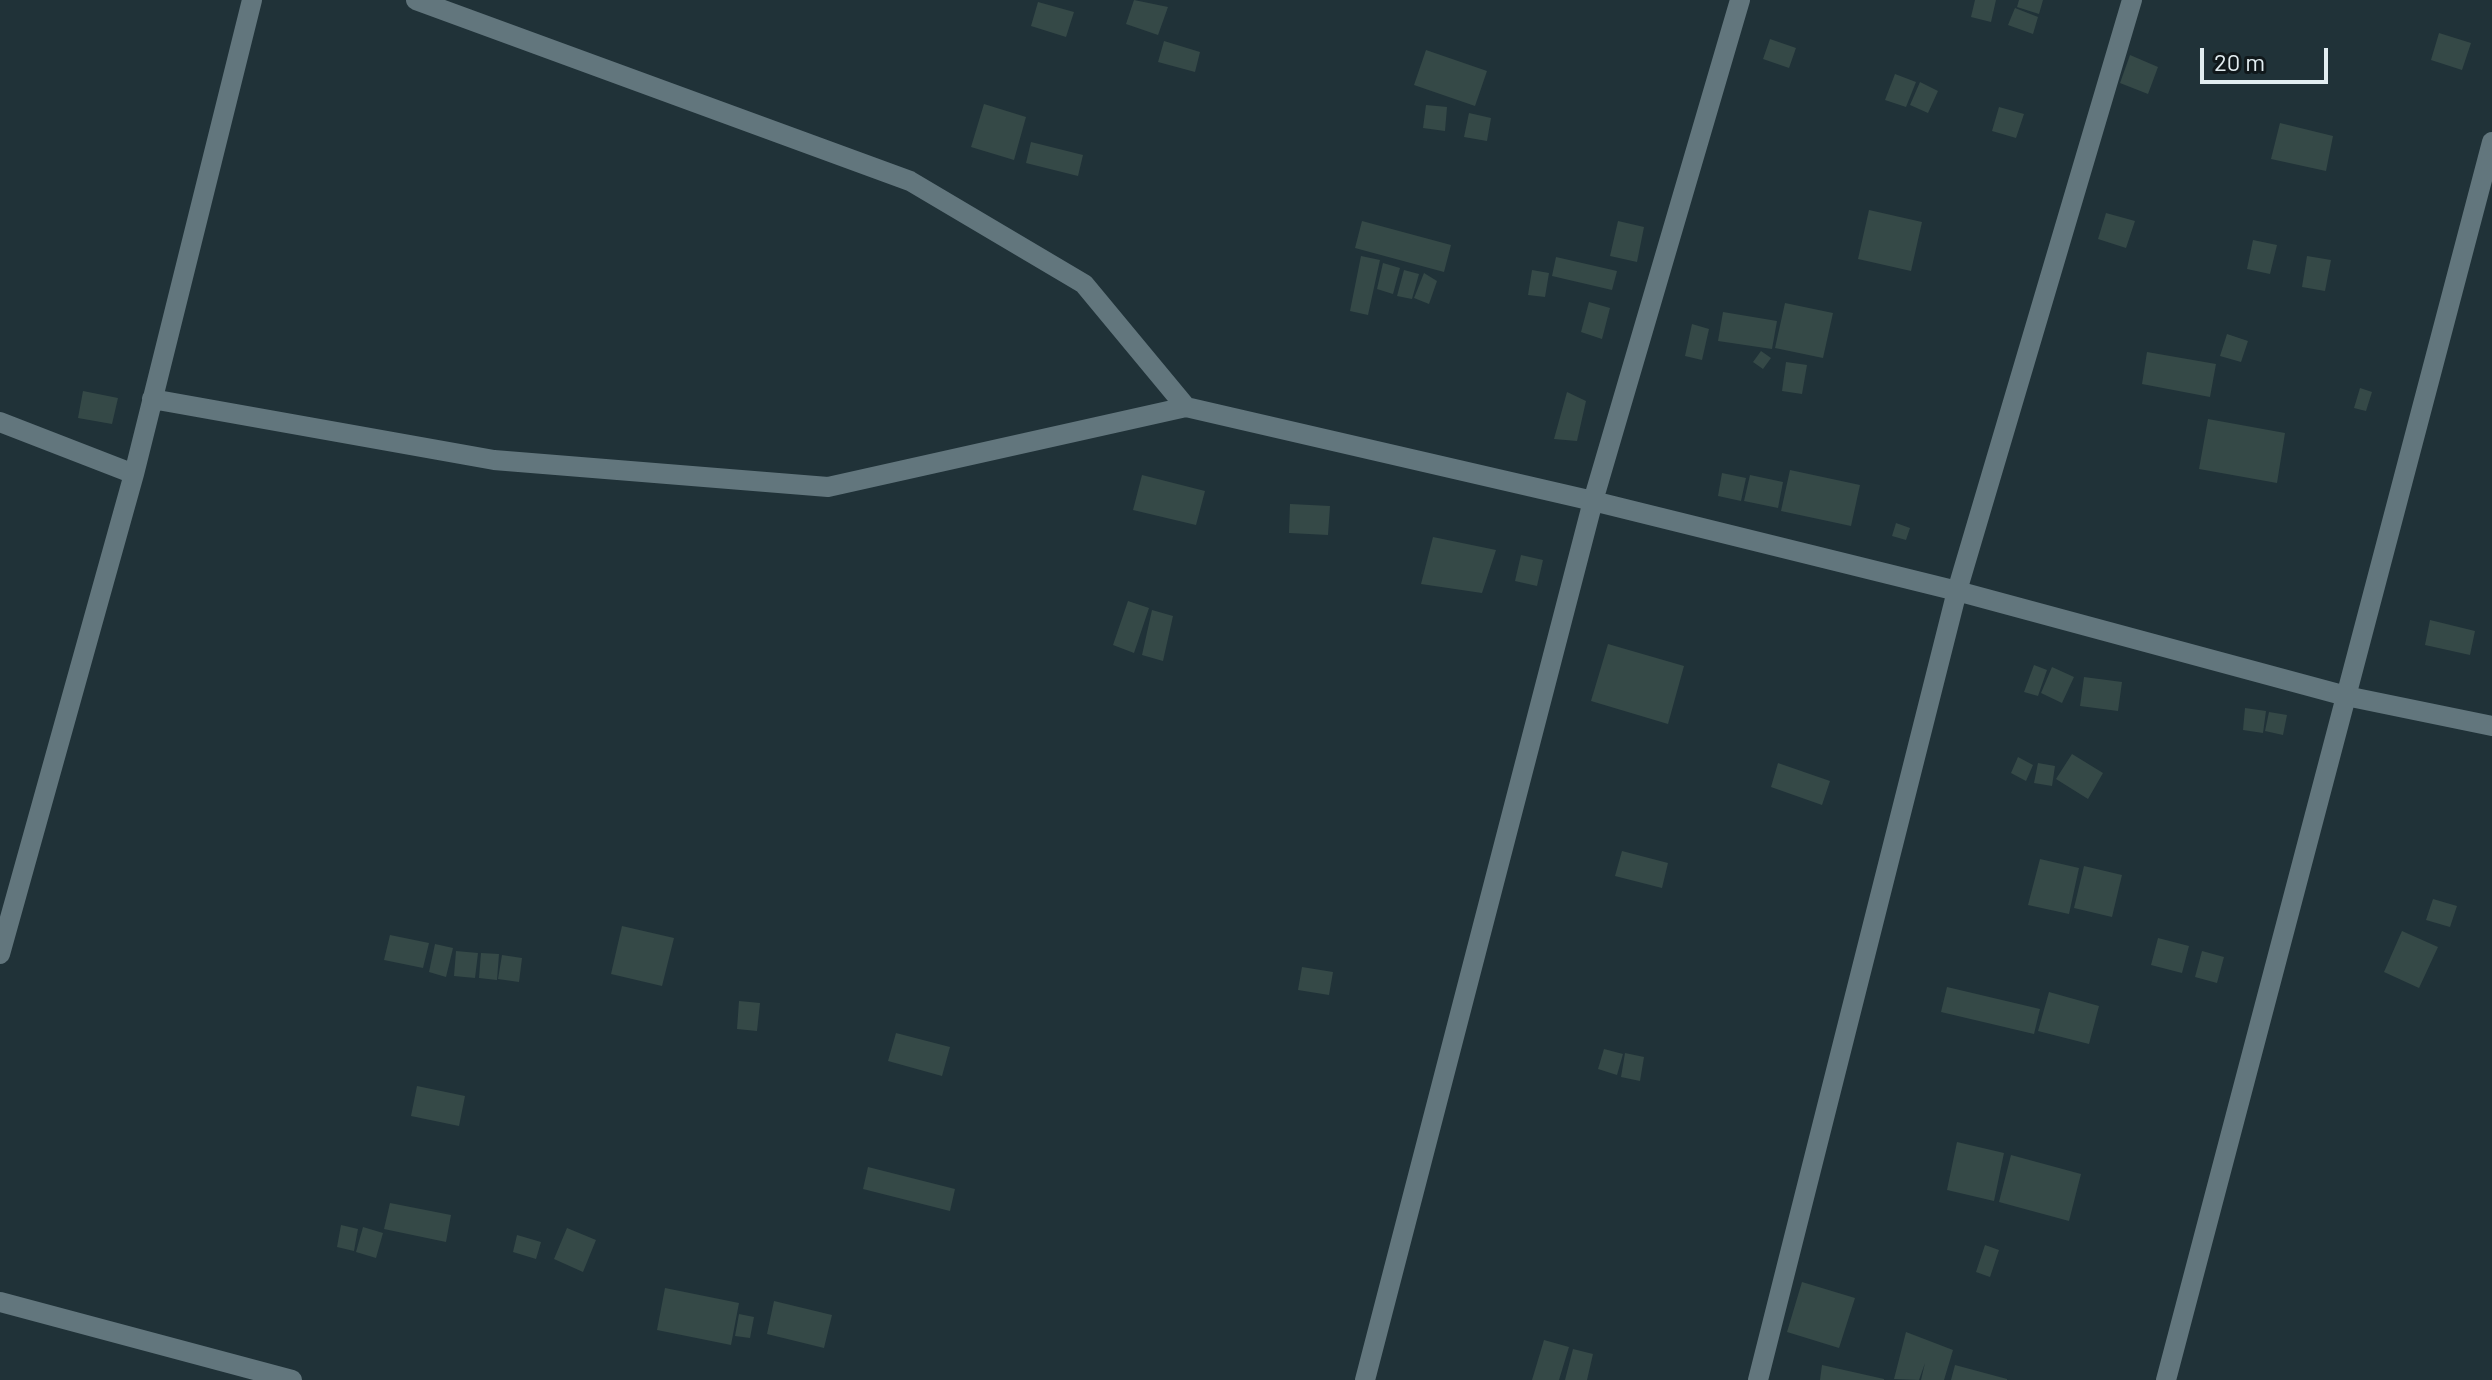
<!DOCTYPE html>
<html>
<head>
<meta charset="utf-8">
<style>
  body { margin:0 }
  #map { position:relative; width:2492px; height:1380px; overflow:hidden; background:#203238; font-family:Barlow,sans-serif }
  canvas { display:block }
  .scale { position:absolute; left:2200px; top:48px; width:128px; height:36px; box-sizing:border-box; border:4px solid #e2edf1; border-top:0; padding-left:10px; font-size:24px; line-height:28px; white-space:nowrap; color:#e2edf1; -webkit-text-stroke:6px #10181b; paint-order:stroke }
</style>
</head>
<body>
<div id="map">
<canvas width="2492" height="1380"></canvas>
<div class="scale">20 m</div>
</div>
<script>
const c = document.querySelector('canvas').getContext('2d');
c.lineJoin = 'round';
function paint(path, color) { c.fillStyle = color; c.fill(path, 'evenodd'); }
const shape = rows => new Path2D(rows.map(r => 'M' + r).join(''));
function stroke(path, color, width, dash) { c.strokeStyle = color; c.lineWidth = width; c.lineCap = dash ? 'butt' : 'round'; c.setLineDash(dash || []); c.stroke(path); }
paint(shape([
  [1134,0,1168,7,1158,35,1126,24],
  [1975,0,1996,0,1991,22,1971,17],
  [2019,0,2043,0,2039,14,2017,7],
  [1038,2,1074,12,1066,37,1031,26],
  [2015,8,2038,17,2033,34,2008,25],
  [2439,33,2471,43,2462,70,2431,60],
  [1770,39,1796,48,1789,68,1763,59],
  [1164,41,1200,52,1195,72,1158,62],
  [1426,50,1487,71,1475,106,1414,85],
  [2130,55,2158,67,2148,94,2120,83],
  [1895,74,1916,82,1906,107,1885,100],
  [1920,82,1938,91,1928,113,1910,105],
  [984,104,1026,117,1014,160,971,147],
  [1426,105,1447,107,1445,131,1423,128],
  [1999,107,2024,114,2016,138,1992,131],
  [1469,113,1491,118,1487,141,1464,137],
  [2280,123,2333,136,2326,171,2271,159],
  [1031,142,1083,155,1078,176,1026,163],
  [1869,210,1922,222,1911,271,1858,259],
  [2106,213,2135,221,2126,248,2098,239],
  [1362,221,1451,245,1444,272,1355,248],
  [1618,221,1644,227,1637,262,1610,256],
  [2253,240,2277,245,2270,274,2247,269],
  [1361,256,1380,260,1368,315,1350,311],
  [2307,256,2331,260,2325,291,2302,287],
  [1556,257,1617,271,1612,290,1552,276],
  [1383,263,1400,268,1393,294,1377,289],
  [1404,270,1419,274,1412,299,1397,296],
  [1532,270,1549,273,1545,297,1528,295],
  [1424,273,1437,281,1429,304,1414,298],
  [1589,302,1610,308,1602,339,1581,332],
  [1785,303,1833,313,1823,358,1775,348],
  [1723,312,1777,321,1772,349,1718,341],
  [1692,324,1709,329,1702,360,1685,356],
  [2227,334,2248,341,2241,362,2220,356],
  [1761,351,1771,358,1763,369,1753,362],
  [2147,352,2216,364,2210,397,2142,384],
  [1786,362,1807,365,1802,394,1782,391],
  [2360,388,2372,392,2366,411,2354,408],
  [83,391,118,398,112,424,78,418],
  [1567,392,1586,401,1577,441,1554,439],
  [2208,419,2285,433,2277,483,2199,469],
  [1790,470,1860,485,1851,526,1781,511],
  [1722,473,1746,478,1741,501,1718,496],
  [1142,475,1205,491,1196,525,1133,510],
  [1750,475,1783,482,1778,508,1744,501],
  [1290,504,1330,506,1328,535,1289,533],
  [1896,523,1910,528,1906,540,1892,536],
  [1433,537,1496,550,1482,593,1421,584],
  [1521,555,1543,560,1537,586,1515,581],
  [1128,601,1149,608,1134,653,1113,645],
  [1152,610,1173,616,1163,661,1142,655],
  [2430,620,2475,631,2470,655,2425,645],
  [1608,644,1684,666,1668,724,1591,701],
  [2034,665,2047,670,2038,696,2024,692],
  [2052,667,2074,677,2062,703,2041,693],
  [2084,677,2122,682,2118,711,2080,706],
  [2245,708,2266,711,2263,733,2243,730],
  [2269,712,2287,715,2283,735,2265,731],
  [2072,754,2103,773,2088,799,2056,779],
  [2018,757,2033,765,2026,781,2011,773],
  [1778,763,1830,781,1822,805,1771,787],
  [2038,763,2055,766,2052,786,2034,783],
  [1622,851,1668,863,1662,888,1615,876],
  [2040,859,2079,868,2069,914,2028,905],
  [2084,866,2122,875,2112,917,2074,908],
  [2433,899,2457,906,2450,927,2426,920],
  [622,926,674,938,662,986,611,974],
  [2402,931,2438,947,2419,988,2384,972],
  [390,935,429,943,423,968,384,960],
  [2158,938,2189,946,2182,973,2151,965],
  [435,944,453,948,446,977,429,972],
  [456,951,478,953,475,978,454,976],
  [2202,951,2224,957,2217,983,2195,977],
  [481,953,499,954,497,980,479,978],
  [502,955,522,958,519,982,498,979],
  [1302,967,1333,972,1329,995,1298,990],
  [1947,987,2040,1009,2034,1034,1941,1012],
  [2049,992,2099,1006,2089,1044,2038,1031],
  [739,1001,760,1003,757,1031,737,1029],
  [896,1033,950,1047,942,1076,888,1061],
  [1604,1049,1623,1054,1617,1075,1598,1069],
  [1625,1053,1644,1057,1640,1081,1621,1077],
  [417,1086,465,1096,459,1126,411,1116],
  [1957,1142,2004,1153,1994,1201,1947,1190],
  [2011,1155,2081,1174,2069,1221,1999,1202],
  [868,1167,955,1189,950,1211,863,1189],
  [390,1203,451,1215,446,1242,384,1229],
  [341,1225,358,1229,354,1251,337,1247],
  [363,1227,383,1233,376,1258,356,1252],
  [567,1228,596,1240,583,1272,554,1259],
  [517,1235,541,1242,536,1259,513,1252],
  [1985,1245,1999,1250,1990,1277,1976,1272],
  [1802,1282,1855,1298,1839,1348,1787,1332],
  [665,1288,739,1303,731,1345,657,1330],
  [774,1301,832,1315,824,1348,767,1334],
  [739,1314,754,1317,750,1338,735,1336],
  [1906,1332,1953,1350,1944,1380,1921,1380,1925,1363,1919,1380,1894,1379],
  [1544,1340,1569,1347,1559,1380,1532,1380],
  [1573,1349,1593,1354,1587,1380,1565,1380],
  [1822,1365,1884,1379,1884,1380,1820,1380],
  [1955,1365,2007,1379,2007,1380,1951,1380]
]), '#354947');
stroke(shape([
  [416,0,910,181,1084,284,1186,407],
  [152,399,494,460,828,487,1186,407,1593,501,1957,591,2346,696,2492,726],
  [0,422,134,474],
  [0,954,134,474,252,0],
  [0,1302,292,1380],
  [1365,1380,1593,501,1740,0],
  [1758,1380,1957,591,2132,0],
  [2166,1380,2492,142]
]), '#62767d', 20);
</script>
</body>
</html>
